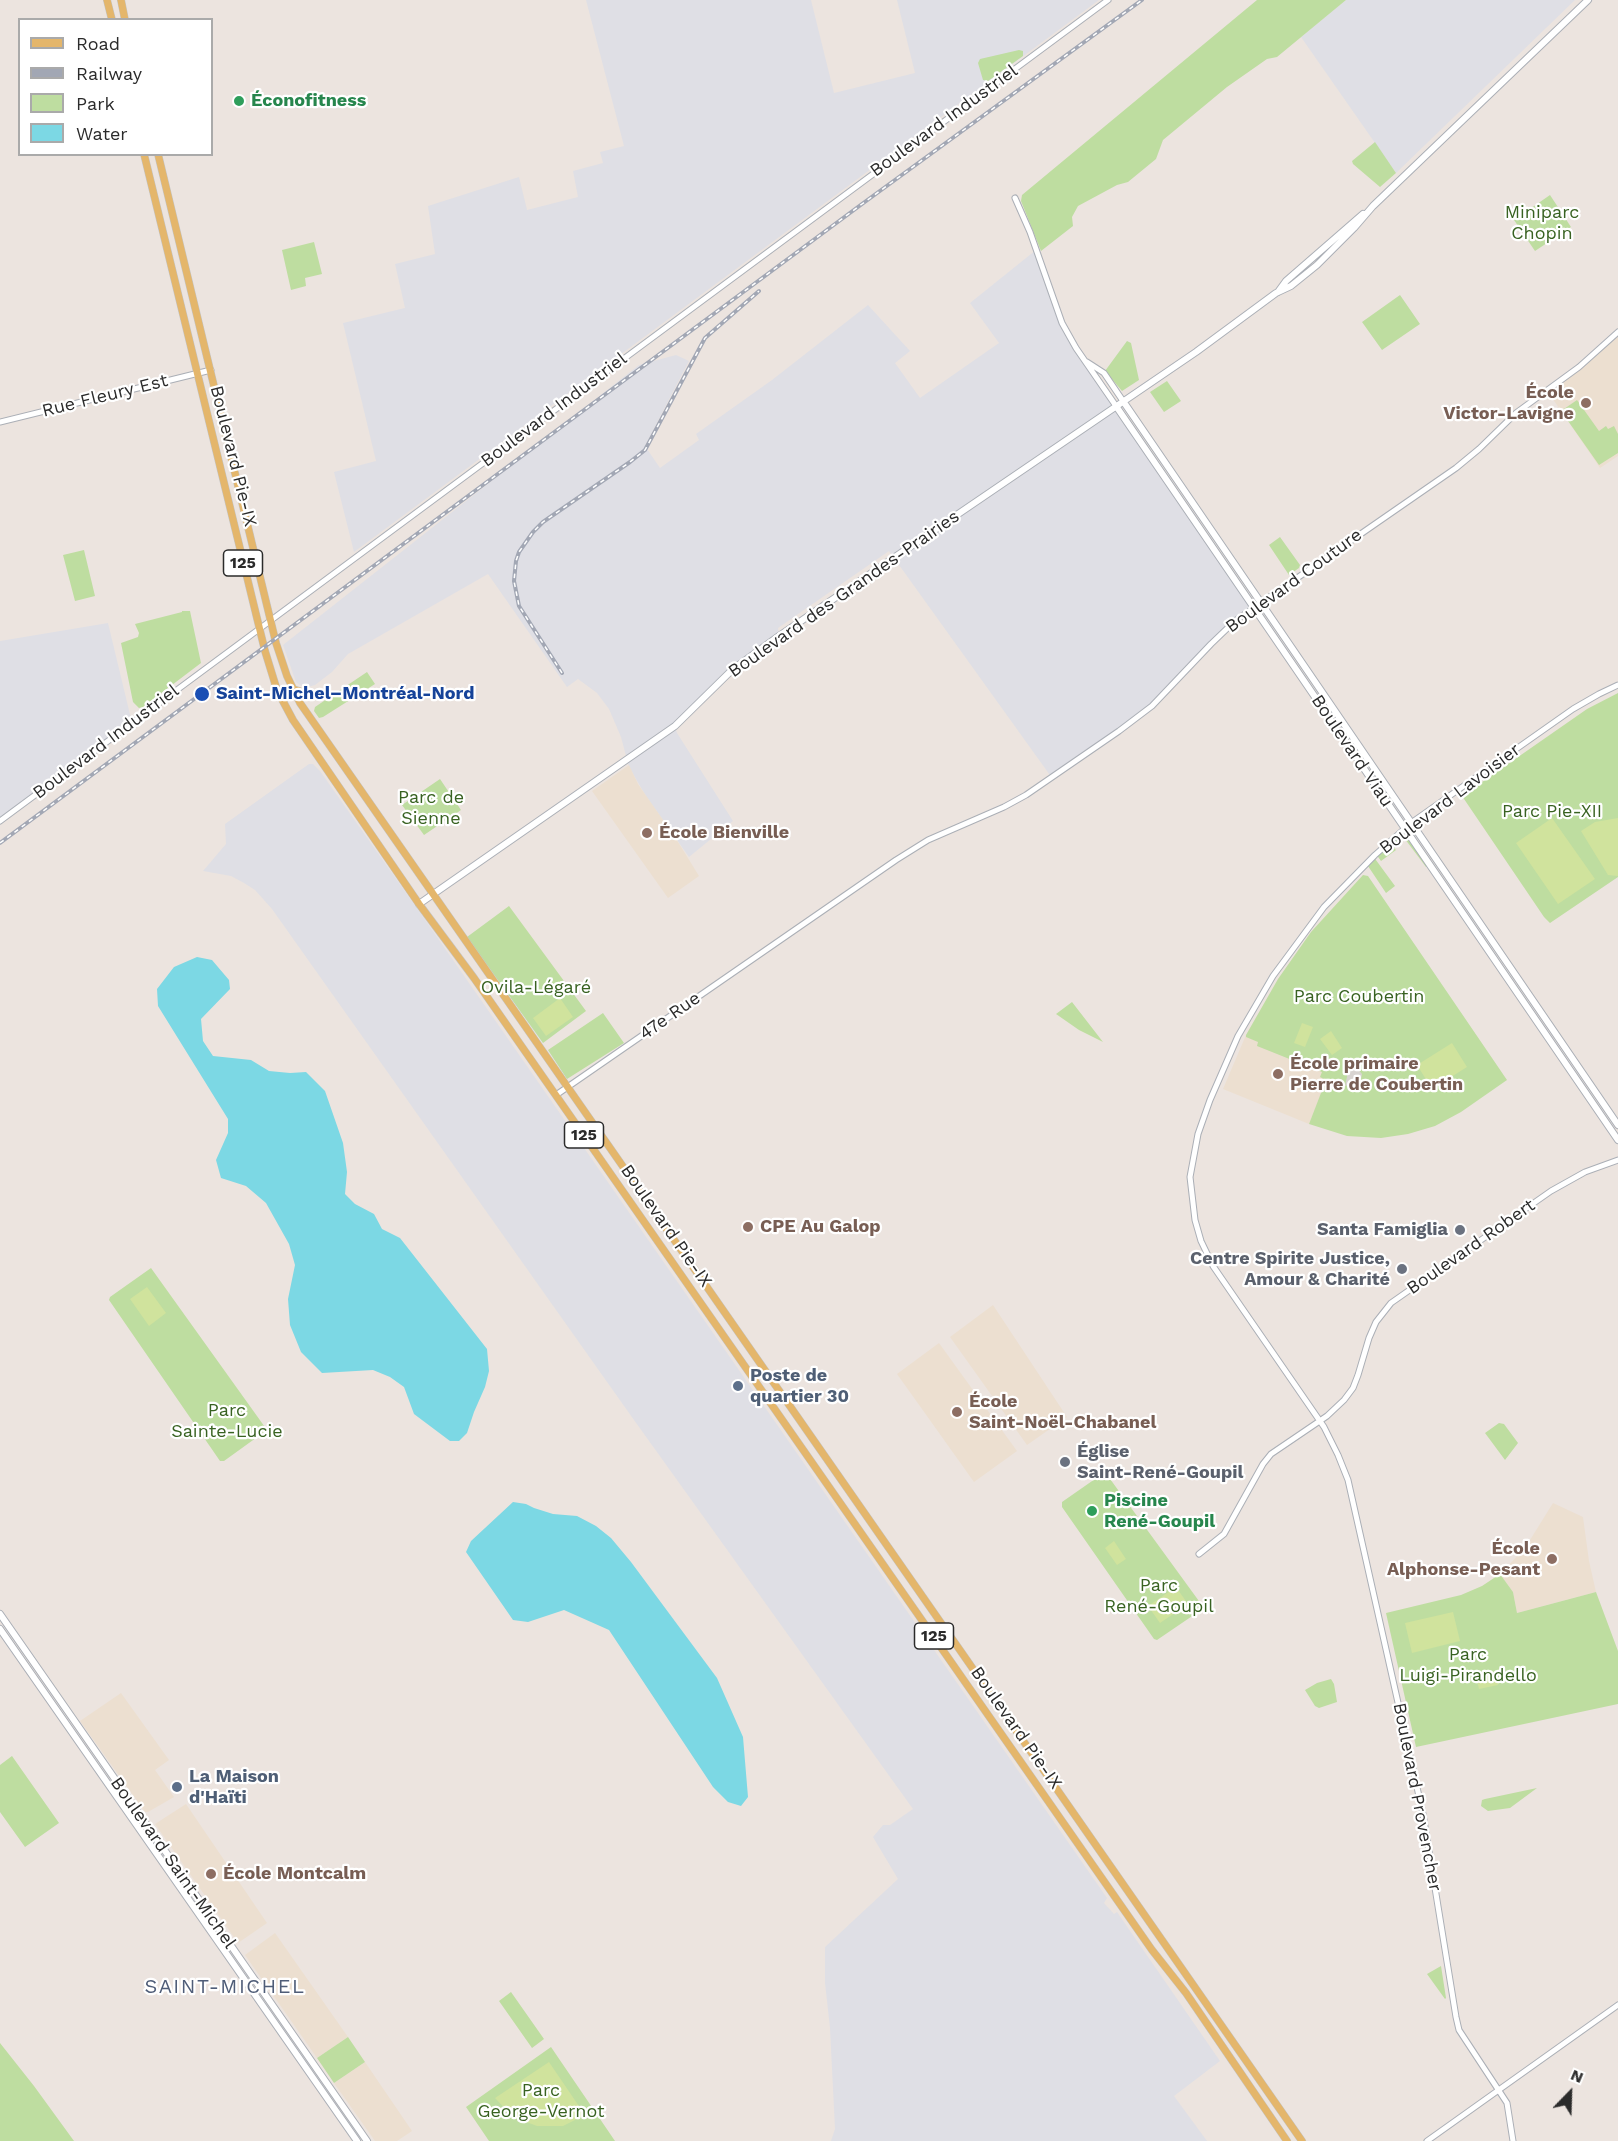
<!DOCTYPE html>
<html>
<head>
<meta charset="utf-8">
<style>
  body { margin:0 }
  #map { position:relative; width:1618px; height:2141px; overflow:hidden; background:#ece4df; font-family:"Work Sans",sans-serif }
  canvas { display:block }
  .legend { position:absolute; left:18px; top:18px; width:195px; height:138px; box-sizing:border-box; background:#fff; border:2px solid #aaa; margin:0; padding:8px 10px; list-style:none; font-size:18px; color:#2b2b2b }
  .legend li { display:flex; align-items:center; gap:12px; height:30px }
  .legend b { width:30px; border:2px solid #aaa }
  .north { position:absolute; left:1540px; top:2063px; width:60px; height:60px; -webkit-text-stroke:4px #fff; paint-order:stroke; rotate:23deg; font-size:16px; font-weight:700; line-height:24px; text-align:center; color:#2b2b2b }
  .north::after { content:''; display:block; margin:auto; width:21px; height:27px; background:#2b2b2b; clip-path:polygon(50% 0,100% 100%,50% 72%,0 100%) }
</style>
</head>
<body>
<div id="map">
<canvas width="1618" height="2141"></canvas>
<ul class="legend">
<li><b style="height:8px;background:#e4b66b"></b>Road</li>
<li><b style="height:8px;background:#a2a7b4"></b>Railway</li>
<li><b style="height:16px;background:#bedda0"></b>Park</li>
<li><b style="height:16px;background:#7cd8e4"></b>Water</li>
</ul>
<div class="north">N</div>
</div>
<script>
const c = document.querySelector('canvas').getContext('2d');
c.lineJoin = 'round';
function paint(path, color) { c.fillStyle = color; c.fill(path, 'evenodd'); }
const shape = rows => new Path2D(rows.map(r => 'M' + r).join(''));
function stroke(path, color, width, dash) { c.strokeStyle = color; c.lineWidth = width; c.lineCap = dash ? 'butt' : 'round'; c.setLineDash(dash || []); c.stroke(path); }
function label(font, color, halo, rows, align = 'center') {
  c.font = font + ' "Work Sans",sans-serif'; c.lineWidth = 4.5; c.setLineDash([]); c.textBaseline = 'middle'; c.strokeStyle = halo; c.fillStyle = color; for (const [text, x, y, turn = 0] of rows) {
    c.save(); c.translate(x, y); c.rotate((+turn || 0) * Math.PI / 180); c.textAlign = isNaN(turn) ? turn : align; if (halo) c.strokeText(text, 0, 0); c.fillText(text, 0, 0); c.restore();
  }
}
paint(shape([
  [586,0,811,0,834,93,915,73,897,0,1099,0,354,552,334,472,376,461,343,323,405,308,395,264,435,254,428,206,519,177,527,210,578,197,573,171,603,163,600,152,624,146],
  [1346,0,1575,0,1396,173,1301,37],
  [1036,250,1062,323,1254,607,1222,632,1135,720,1052,778,889,551,778,628,779,636,755,651,675,726,677,733,733,821,689,857,647,798,629,767,621,737,609,709,597,693,578,679,567,687,488,574,348,654,332,672,315,685,304,688,296,682,283,645,639,365,676,355,689,361,645,446,660,468,699,440,696,434,772,380,868,305,910,351,895,363,920,398,999,343,970,303],
  [108,623,132,723,0,821,0,641],
  [309,764,313,764,320,771,437,937,1107,1898,1104,1903,1114,1914,1117,1912,1220,2061,1174,2096,1207,2141,831,2141,835,2129,830,2028,825,1983,825,1947,898,1879,873,1837,883,1825,890,1825,913,1809,634,1420,272,909,255,890,244,883,231,876,203,871,226,844,225,824]
]), '#dfdfe5');
paint(shape([
  [1618,334,1618,456,1600,468,1546,389],
  [629,765,638,784,675,837,699,876,668,898,592,791],
  [1246,1035,1331,1069,1309,1124,1223,1089],
  [993,1305,1067,1417,1027,1445,950,1337],
  [939,1343,1017,1451,974,1482,897,1374],
  [1553,1503,1583,1517,1589,1561,1596,1592,1517,1613,1513,1592,1500,1574,1525,1548],
  [121,1693,169,1760,155,1770,174,1797,148,1812,145,1812,80,1721],
  [186,1804,267,1923,238,1943,155,1824],
  [275,1933,348,2037,317,2058,245,1955],
  [365,2062,412,2131,397,2141,375,2141,334,2083]
]), '#ecdfd0');
paint(shape([
  [1257,0,1346,0,1277,57,1267,59,1227,87,1163,140,1156,159,1128,182,1117,185,1078,206,1072,217,1073,226,1041,251,1021,201,1022,195],
  [1019,50,1023,51,1023,56,988,81,983,80,978,63,980,59],
  [1375,142,1396,173,1380,187,1353,164,1352,161],
  [1550,195,1571,227,1535,251,1514,220],
  [314,242,322,274,305,278,306,286,291,290,282,250],
  [1400,295,1420,324,1382,350,1362,322],
  [1127,341,1131,343,1139,380,1122,391,1105,371],
  [1167,381,1181,401,1164,412,1150,392],
  [1577,400,1599,431,1606,426,1608,429,1614,426,1618,434,1618,453,1599,465,1561,411],
  [1280,537,1300,565,1299,568,1289,575,1269,545],
  [84,550,95,596,75,601,63,555],
  [182,611,190,611,201,663,143,707,139,708,133,702,121,643,138,637,139,633,135,624,182,612],
  [367,672,375,684,323,717,319,718,314,711,315,707],
  [1618,693,1618,877,1550,923,1544,917,1462,796,1587,709],
  [440,779,461,810,424,835,402,805],
  [1405,828,1429,864,1426,867,1405,839,1394,848,1396,850,1381,861,1376,854],
  [1373,856,1395,886,1386,893,1366,863],
  [1363,875,1368,876,1507,1080,1461,1112,1435,1126,1408,1134,1381,1138,1347,1136,1309,1124,1326,1080,1320,1077,1322,1072,1257,1046,1258,1042,1246,1037,1246,1035,1278,979,1311,932],
  [509,906,586,1011,543,1043,467,937],
  [1072,1002,1103,1042,1079,1030,1056,1014],
  [603,1013,624,1043,567,1079,548,1050],
  [151,1268,267,1430,224,1461,220,1461,109,1300,110,1297],
  [1499,1423,1504,1424,1518,1443,1505,1460,1485,1433],
  [1105,1472,1204,1608,1157,1640,1154,1639,1062,1507,1062,1502],
  [1500,1574,1513,1592,1517,1613,1596,1592,1618,1651,1618,1704,1416,1747,1386,1613,1461,1595,1482,1586],
  [1331,1679,1334,1684,1337,1702,1319,1708,1315,1706,1305,1690,1317,1683],
  [12,1756,59,1823,25,1847,0,1812,0,1765],
  [1537,1788,1510,1808,1488,1811,1481,1806,1482,1800,1485,1799],
  [1441,1966,1446,1998,1445,1999,1427,1974],
  [511,1992,544,2039,532,2048,499,2001],
  [348,2037,365,2062,334,2083,317,2058],
  [0,2043,34,2086,74,2141,0,2141],
  [551,2047,615,2141,489,2141,466,2107]
]), '#bedda0');
paint(shape([
  [1552,818,1595,879,1558,904,1516,843],
  [1618,818,1618,876,1608,875,1581,831,1595,822],
  [560,998,573,1017,546,1036,533,1018],
  [1302,1023,1313,1027,1305,1047,1294,1043],
  [1331,1031,1342,1048,1332,1055,1320,1039],
  [1452,1043,1467,1067,1432,1089,1417,1065],
  [147,1287,166,1313,149,1326,130,1299],
  [1114,1541,1126,1559,1117,1565,1105,1548],
  [1176,1587,1188,1604,1160,1623,1148,1606],
  [1453,1612,1460,1641,1412,1653,1405,1623],
  [1496,1673,1498,1685,1479,1689,1476,1677],
  [549,2062,585,2115,563,2126,537,2126,513,2117,495,2098]
]), '#d0e39d');
paint(shape([
  [1357,1068,1362,1074,1359,1090,1356,1092,1351,1090,1348,1085,1345,1086,1348,1072]
]), '#d8d4d1');
paint(shape([
  [197,957,212,960,229,980,230,989,201,1019,203,1041,213,1056,251,1060,269,1071,290,1073,306,1072,325,1091,343,1143,347,1172,345,1194,355,1204,374,1214,382,1229,400,1238,487,1349,489,1371,485,1387,474,1412,467,1433,459,1441,450,1441,414,1414,404,1387,390,1377,373,1370,322,1373,301,1352,290,1325,288,1299,295,1265,289,1244,266,1203,246,1186,221,1178,216,1160,228,1133,228,1119,158,1006,157,989,174,967],
  [513,1502,526,1504,534,1508,553,1514,577,1516,596,1526,611,1538,631,1562,717,1678,743,1737,748,1797,741,1806,728,1802,713,1787,609,1630,564,1610,528,1622,513,1620,466,1552,471,1541]
]), '#7cd8e4');
const tertiary = shape([
  [1015,198,1030,232,1062,323,1076,348,1116,406],
  [1087,362,1104,373,1123,401],
  [0,422,211,370],
  [0,821,1108,0],
  [556,1095,896,860,928,840,1004,807,1026,795,1119,731,1152,706,1211,644,1235,621,1456,468,1479,449,1516,413,1579,367,1618,332],
  [1199,1554,1224,1534,1263,1464,1271,1454,1327,1416,1344,1400,1353,1388,1358,1375,1369,1338,1376,1322,1391,1303,1551,1191,1585,1172,1618,1160],
  [1427,2141,1618,2005],
  [1513,2141,1507,2103,1459,2030,1456,2017,1423,1814,1348,1480,1338,1455,1324,1427,1213,1266,1201,1241,1195,1220,1190,1177,1198,1134,1210,1100,1238,1036,1273,976,1324,907,1375,855,1411,823,1573,709,1599,694,1618,685]
]);
const secondary = shape([
  [1278,292,1286,281,1363,214],
  [1123,401,1618,1125],
  [1116,406,1618,1140],
  [419,904,675,726,732,670,779,636,1196,352,1276,293,1291,286,1317,265,1354,228,1373,206,1588,0],
  [0,1614,367,2141],
  [0,1629,357,2141]
]);
const primary = shape([
  [107,0,112,20],
  [121,0,125,20],
  [144,154,265,651,277,690,293,720,419,904,474,978,1152,1950,1186,1993,1287,2141],
  [158,154,276,643,287,676,300,703,1302,2141],
  [293,689,312,695]
]);
stroke(tertiary, '#abafb6', 7);
stroke(secondary, '#abafb6', 8);
stroke(primary, '#c4c4c4', 8);
stroke(tertiary, '#fff', 5);
stroke(secondary, '#fff', 6);
stroke(primary, '#e4b66b', 7);
const rail = shape([
  [562,673,519,606,514,581,516,561,519,552,533,532,543,522,630,462,645,450,705,338,759,291],
  [0,843,862,204,1142,0]
]);
stroke(rail, '#a2a7b4', 4);
stroke(rail, '#fff', 1.5, [4.5]);
for (const [x, y, r, color] of [
  [239,101,6,"#2e9e5b"],
  [1586,403,6,"#8d6e63"],
  [202,694,8,"#1a4fb4"],
  [647,833,6,"#8d6e63"],
  [1278,1074,6,"#8d6e63"],
  [748,1227,6,"#8d6e63"],
  [1460,1230,6,"#6b7280"],
  [1402,1269,6,"#6b7280"],
  [738,1386,6,"#5c6f8a"],
  [957,1412,6,"#8d6e63"],
  [1065,1462,6,"#6b7280"],
  [1092,1511,6,"#2e9e5b"],
  [1552,1559,6,"#8d6e63"],
  [177,1787,6,"#5c6f8a"],
  [211,1874,6,"#8d6e63"]
]) { const dot = new Path2D(); dot.arc(x, y, r, 0, 2 * Math.PI); c.fillStyle = color; c.fill(dot); stroke(dot, '#fff', 2); }
for (const [x, y, w] of [
  [243,563,39],
  [584,1135,39],
  [934,1636,39]
]) { const box = new Path2D(); box.roundRect(x - w / 2, y - 13, w, 26, 4.5); c.fillStyle = '#fff'; c.fill(box); stroke(box, '#2b2b2b', 1.5); }
label('bold 16px', '#2b2b2b', null, [
  ["125",243,563],
  ["125",584,1135],
  ["125",934,1636]
]);
label('bold 18px', '#27864d', '#fff', [
  ["Éconofitness",251,101],
  ["Piscine",1104,1501],
  ["René-Goupil",1104,1522]
], 'left');
label('18px', '#2b2b2b', '#fff', [
  ["Boulevard Industriel",944,121,-36],
  ["Rue Fleury Est",105,396,-14],
  ["Boulevard Industriel",554,410,-37],
  ["Boulevard Pie-IX",233,456,76],
  ["Boulevard Couture",1294,581,-36],
  ["Boulevard des Grandes-Prairies",844,594,-35],
  ["Boulevard Industriel",106,742,-37],
  ["Boulevard Viau",1352,751,56],
  ["Boulevard Lavoisier",1450,799,-37],
  ["47e Rue",670,1016,-35],
  ["Boulevard Pie-IX",666,1226,55],
  ["Boulevard Robert",1471,1247,-35],
  ["Boulevard Pie-IX",1016,1728,55],
  ["Boulevard Provencher",1417,1797,79],
  ["Boulevard Saint-Michel",173,1863,55]
]);
label('18px', '#386221', '#fff', [
  ["Miniparc",1542,213],
  ["Chopin",1542,234],
  ["Parc de",431,798],
  ["Sienne",431,819],
  ["Parc Pie-XII",1552,812],
  ["Ovila-Légaré",536,988],
  ["Parc Coubertin",1359,997],
  ["Parc",227,1411],
  ["Sainte-Lucie",227,1432],
  ["Parc",1159,1586],
  ["René-Goupil",1159,1607],
  ["Parc",1468,1655],
  ["Luigi-Pirandello",1468,1676],
  ["Parc",541,2091],
  ["George-Vernot",541,2112]
]);
label('bold 18px', '#785e54', '#fff', [
  ["École",1574,393,"right"],
  ["Victor-Lavigne",1574,414,"right"],
  ["École Bienville",659,833],
  ["École primaire",1290,1064],
  ["Pierre de Coubertin",1290,1085],
  ["CPE Au Galop",760,1227],
  ["École",969,1402],
  ["Saint-Noël-Chabanel",969,1423],
  ["École",1540,1549,"right"],
  ["Alphonse-Pesant",1540,1570,"right"],
  ["École Montcalm",223,1874]
], 'left');
label('bold 18px', '#164399', '#fff', [
  ["Saint-Michel–Montréal-Nord",216,694]
], 'left');
label('bold 18px', '#5b616d', '#fff', [
  ["Santa Famiglia",1448,1230],
  ["Centre Spirite Justice,",1390,1259],
  ["Amour & Charité",1390,1280],
  ["Église",1077,1452,"left"],
  ["Saint-René-Goupil",1077,1473,"left"]
], 'right');
label('bold 18px', '#4e5e75', '#fff', [
  ["Poste de",750,1376],
  ["quartier 30",750,1397],
  ["La Maison",189,1777],
  ["d'Haïti",189,1798]
], 'left');
c.letterSpacing = '1.5px';
label('20px', '#4f5d78', '#fff', [
  ["SAINT-MICHEL",225,1987]
]);
c.letterSpacing = '0px';
</script>
</body>
</html>
